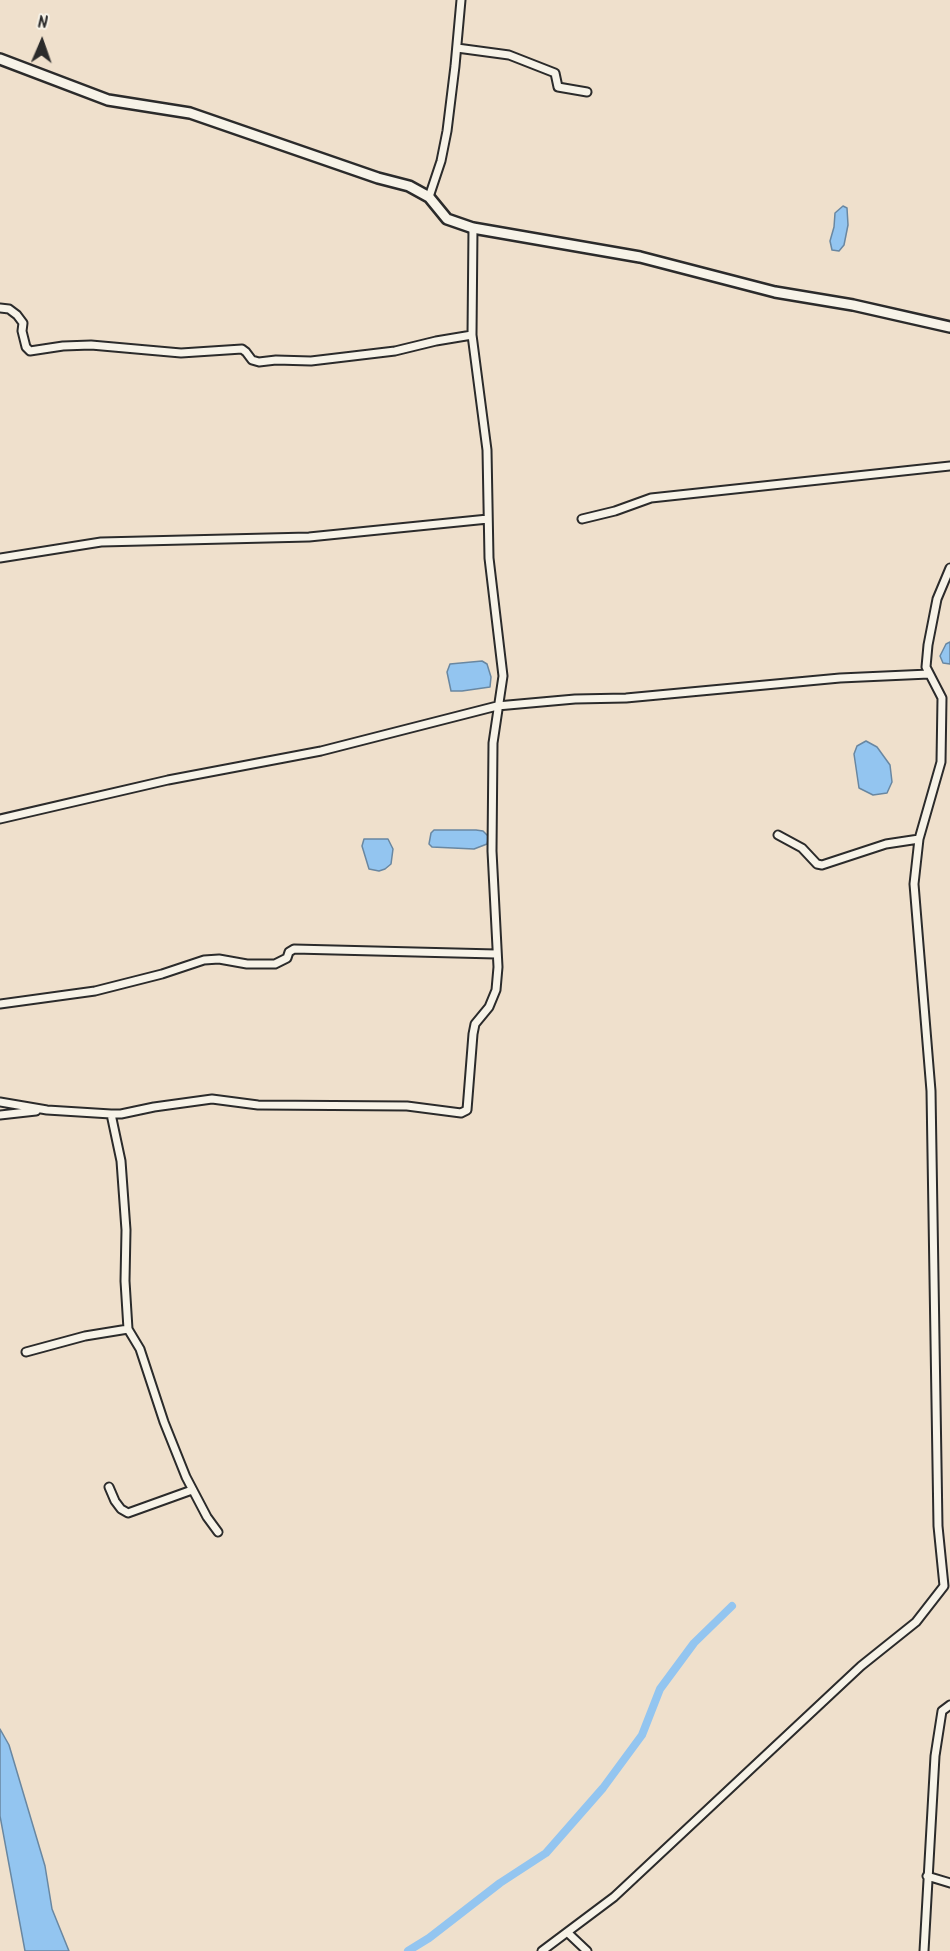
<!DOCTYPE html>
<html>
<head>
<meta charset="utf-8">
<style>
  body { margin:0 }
  #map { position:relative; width:950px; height:1951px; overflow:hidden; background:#efe0cc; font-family:Kalam,sans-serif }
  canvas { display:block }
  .north { position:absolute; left:12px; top:12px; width:60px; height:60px; -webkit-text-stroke:4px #f7f3e8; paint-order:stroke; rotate:2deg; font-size:16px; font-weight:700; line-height:24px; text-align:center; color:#2b2b2b }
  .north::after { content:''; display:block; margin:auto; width:21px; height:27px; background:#2b2b2b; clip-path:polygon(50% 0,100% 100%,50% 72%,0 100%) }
</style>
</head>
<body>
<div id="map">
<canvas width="950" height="1951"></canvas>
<div class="north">N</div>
</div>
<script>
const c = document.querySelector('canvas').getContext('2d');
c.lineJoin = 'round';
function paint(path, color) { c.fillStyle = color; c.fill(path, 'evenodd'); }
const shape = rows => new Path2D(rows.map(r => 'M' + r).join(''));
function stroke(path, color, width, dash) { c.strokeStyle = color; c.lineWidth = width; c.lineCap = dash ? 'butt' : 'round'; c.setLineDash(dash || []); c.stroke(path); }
const water = shape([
  [843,206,847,208,848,225,844,245,839,251,832,250,830,241,834,227,835,213,843,206],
  [950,642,950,664,943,663,940,656,946,644,950,642],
  [482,661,487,664,491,677,490,687,462,691,451,691,447,672,450,664,482,661],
  [866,741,877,747,890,765,892,782,887,793,873,795,859,788,854,754,857,746,866,741],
  [434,830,476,830,483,831,489,837,487,844,474,849,432,847,429,844,431,833,434,830],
  [364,839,388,839,393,849,391,864,385,869,379,871,369,869,362,846,364,839],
  [0,1729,9,1745,45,1866,52,1909,69,1951,25,1951,0,1816,0,1729]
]);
paint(water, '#93c5f0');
stroke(water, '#6987a1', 1.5);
stroke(shape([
  [408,1951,429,1938,500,1883,546,1853,603,1788,642,1735,660,1689,694,1643,732,1606]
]), '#93c5f0', 8);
const minor = shape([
  [457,48,509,55,555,73,558,87,587,92],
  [429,197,441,161,447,131,455,66,461,0],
  [0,308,9,309,17,315,23,323,22,331,26,347,30,351,63,346,91,345,181,353,242,349,246,352,252,360,259,362,276,360,311,361,395,351,436,341,472,335],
  [582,519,615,511,651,498,950,466],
  [0,558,101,542,309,537,488,519],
  [0,819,168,780,321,751,497,706,575,699,626,698,840,678,929,674],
  [778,835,802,848,817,864,822,865,886,844,919,839],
  [0,1004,95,991,162,974,204,960,219,959,247,964,275,964,287,958,289,952,294,949,496,954],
  [0,1102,47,1110,111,1114],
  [0,1115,36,1111],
  [26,1352,85,1336,128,1329],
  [109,1487,115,1501,121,1509,128,1513,192,1490],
  [218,1532,207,1517,186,1477,164,1422,140,1349,128,1329,125,1281,126,1230,121,1161,111,1114,121,1114,154,1107,212,1099,258,1105,407,1106,461,1113,467,1110,473,1034,475,1024,489,1007,496,990,498,967,492,851,493,743,503,676,489,558,487,450,472,335,473,228],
  [927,1876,950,1883],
  [568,1933,587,1951],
  [542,1951,614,1897,861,1666,916,1622,944,1586,938,1526,931,1091,914,884,919,839,941,762,942,698,926,667,928,645,937,599,950,568],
  [924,1951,935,1756,942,1711,950,1705]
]);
const tertiary = shape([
  [0,59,108,100,190,113,378,178,409,186,429,197,447,219,473,228,640,257,775,292,853,305,950,327]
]);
stroke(minor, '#2b2b2b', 11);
stroke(tertiary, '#2b2b2b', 14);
stroke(minor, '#f7f3e8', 7);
stroke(tertiary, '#f7f3e8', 9);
</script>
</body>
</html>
